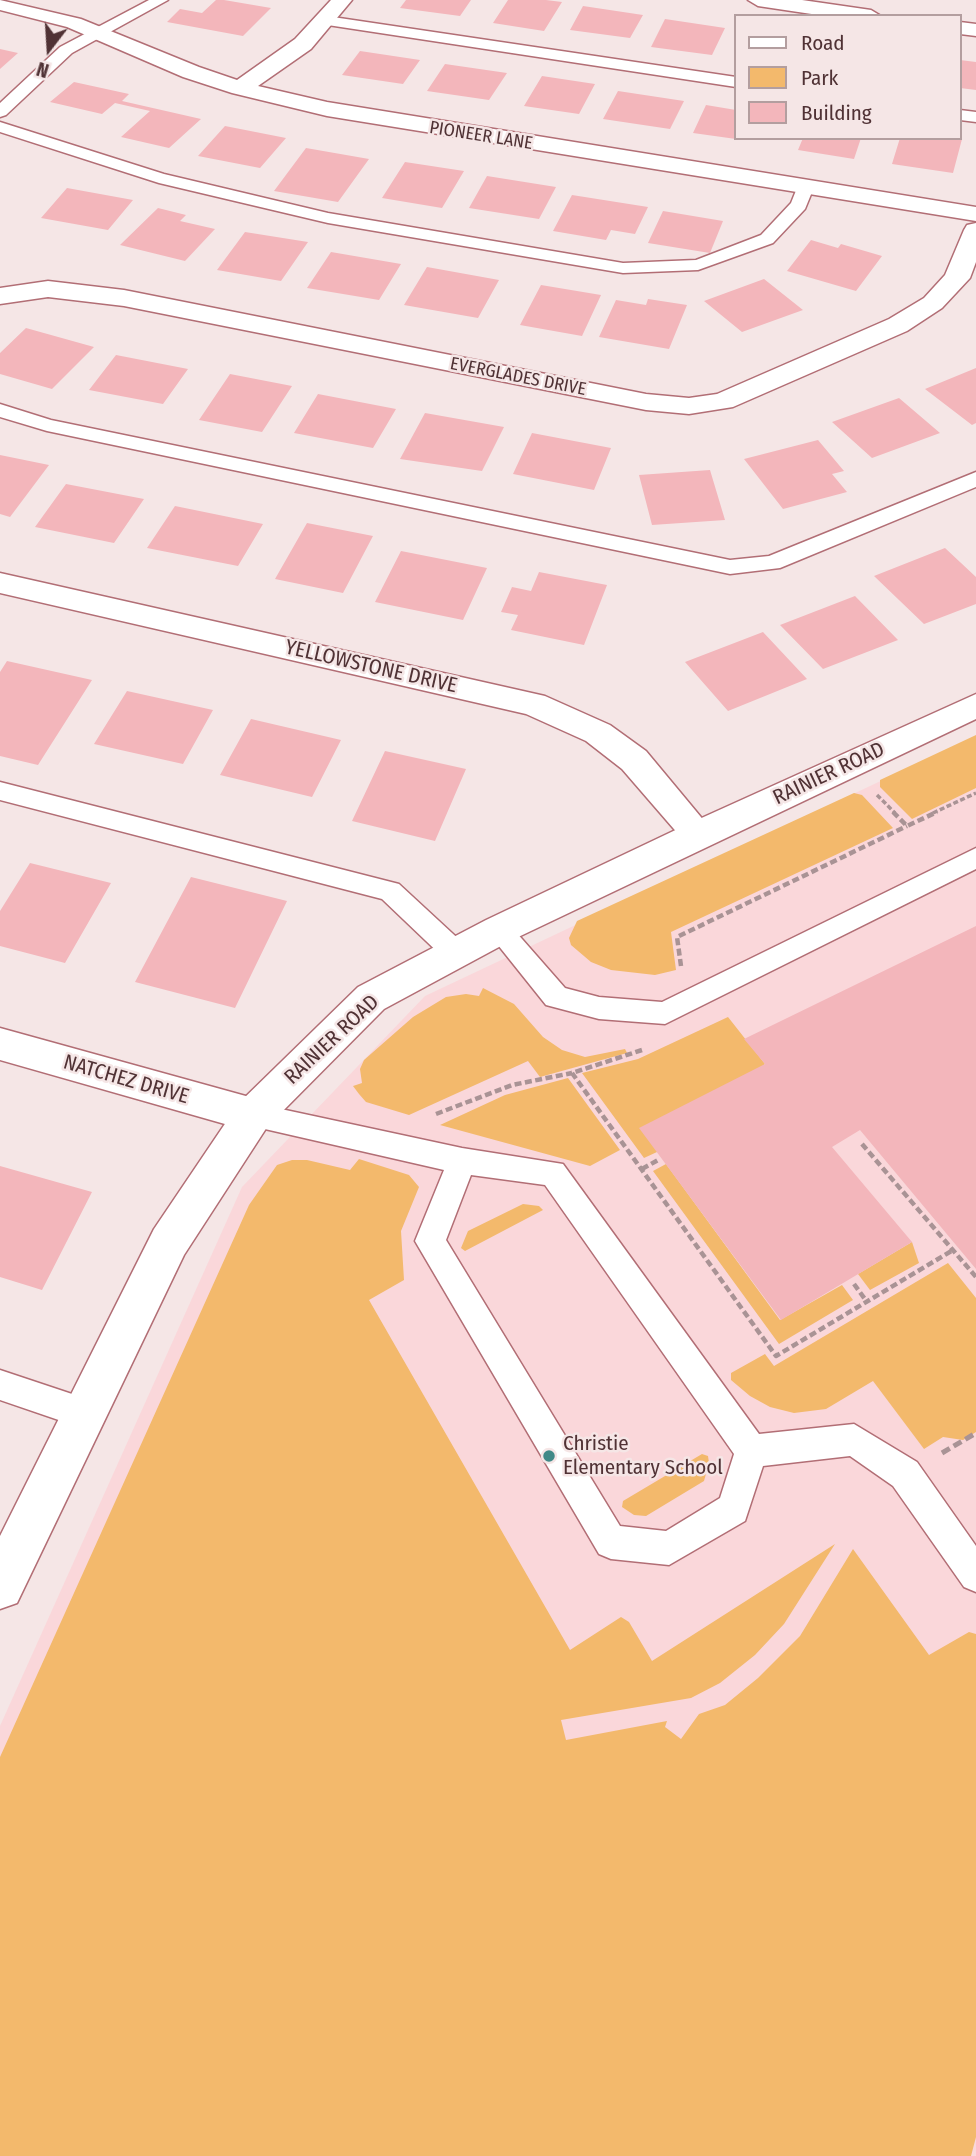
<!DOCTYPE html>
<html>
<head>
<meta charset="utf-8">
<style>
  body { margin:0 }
  #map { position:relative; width:976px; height:2156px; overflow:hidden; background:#f5e6e6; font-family:"Fira Sans Condensed",sans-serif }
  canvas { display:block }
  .legend { position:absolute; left:734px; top:14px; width:228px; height:126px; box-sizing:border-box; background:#f5e6e6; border:2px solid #b39e9f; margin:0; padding:9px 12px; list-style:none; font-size:21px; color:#503235 }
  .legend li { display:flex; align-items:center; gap:14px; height:35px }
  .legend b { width:35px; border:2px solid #b39e9f }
  .north { position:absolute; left:14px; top:14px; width:70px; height:70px; -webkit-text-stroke:5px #f5e6e6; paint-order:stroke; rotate:197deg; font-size:19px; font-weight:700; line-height:28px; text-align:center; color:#503235 }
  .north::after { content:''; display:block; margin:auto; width:24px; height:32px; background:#503235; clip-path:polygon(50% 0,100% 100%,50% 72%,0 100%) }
</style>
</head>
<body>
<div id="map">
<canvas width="976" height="2156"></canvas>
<ul class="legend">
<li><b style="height:9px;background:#fff"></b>Road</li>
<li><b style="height:19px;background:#f3b96c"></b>Park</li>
<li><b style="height:19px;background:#f3b6bb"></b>Building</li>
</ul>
<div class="north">N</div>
</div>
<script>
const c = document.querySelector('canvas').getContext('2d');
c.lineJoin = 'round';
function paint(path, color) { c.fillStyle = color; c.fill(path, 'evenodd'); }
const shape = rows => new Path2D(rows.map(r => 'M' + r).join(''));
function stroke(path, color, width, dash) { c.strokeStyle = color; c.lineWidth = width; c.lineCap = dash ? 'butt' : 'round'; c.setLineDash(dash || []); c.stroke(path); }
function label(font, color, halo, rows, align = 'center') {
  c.font = font + ' "Fira Sans Condensed",sans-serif'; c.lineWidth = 5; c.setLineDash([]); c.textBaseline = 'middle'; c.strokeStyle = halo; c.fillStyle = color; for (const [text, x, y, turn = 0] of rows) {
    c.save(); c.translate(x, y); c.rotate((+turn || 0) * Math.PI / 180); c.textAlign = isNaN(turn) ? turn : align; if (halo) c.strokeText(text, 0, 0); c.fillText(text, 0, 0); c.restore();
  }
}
paint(shape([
  [976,736,976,2156,0,2156,0,1726,242,1187,425,996]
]), '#fad7da');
paint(shape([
  [976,735,976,788,912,819,880,787,880,780],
  [854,793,862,795,893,828,671,932,676,970,655,975,611,970,591,962,571,945,569,938,577,921],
  [483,988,514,1004,543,1037,562,1050,585,1057,625,1049,627,1053,540,1077,528,1061,409,1115,366,1102,359,1094,353,1086,362,1083,360,1069,364,1060,413,1017,446,997,466,994,479,996],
  [728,1017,765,1064,657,1152,644,1158,582,1073,638,1059],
  [568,1078,620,1150,590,1166,440,1125,505,1095],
  [359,1159,409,1175,419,1187,401,1231,404,1280,369,1300,570,1650,621,1617,629,1622,652,1661,835,1544,784,1624,755,1655,720,1683,691,1698,561,1720,566,1740,667,1721,665,1727,681,1739,699,1714,725,1705,758,1678,800,1636,853,1549,929,1655,969,1632,976,1634,976,2137,971,2156,0,2156,0,1757,249,1205,277,1165,292,1160,307,1160,350,1170],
  [666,1164,780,1320,842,1285,853,1300,779,1344,653,1171],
  [523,1204,539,1206,543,1210,465,1251,461,1248,468,1231],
  [912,1242,919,1263,870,1290,858,1274],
  [948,1263,976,1298,976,1432,963,1440,943,1437,924,1449,873,1381,826,1409,794,1413,770,1407,750,1396,731,1380,731,1373,765,1354,774,1366],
  [702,1454,708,1456,709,1463,704,1481,646,1516,634,1515,622,1507,623,1501]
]), '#f3b96c');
paint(shape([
  [216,0,224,0,271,8,243,36,167,22,180,9,202,13],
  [406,0,471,0,460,16,400,8],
  [508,0,546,0,562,2,544,31,493,23],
  [583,6,643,15,630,38,570,30],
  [665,19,725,28,712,55,651,47],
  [0,49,18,53,0,69],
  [360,51,420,60,403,84,342,75],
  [960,60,976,62,976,90,960,88],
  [445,64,507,73,489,100,427,91],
  [542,76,595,84,579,114,524,106],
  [74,82,129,94,122,101,201,119,169,148,121,137,150,111,115,103,102,114,50,102],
  [618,91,684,101,670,129,603,119],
  [706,105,736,110,736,139,693,133],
  [225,126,286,138,260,168,198,156],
  [803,138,861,138,854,159,798,150],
  [900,138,962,139,953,173,892,164],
  [306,148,369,159,338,202,274,191],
  [405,162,464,171,442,208,382,198],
  [487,176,556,187,539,219,469,208],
  [67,188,133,200,108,230,41,218],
  [572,195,648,207,635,234,611,230,606,240,553,231],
  [158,208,186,215,180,221,215,229,185,261,120,245],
  [663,211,723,221,710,253,648,243],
  [245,232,308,242,281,281,217,270],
  [811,240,838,248,841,244,882,256,856,291,787,271],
  [331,252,401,264,379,300,307,288],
  [427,267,499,280,478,318,404,305],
  [764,279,803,310,742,332,704,301],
  [541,285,601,295,582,336,520,325],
  [648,299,687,305,669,349,599,337,616,300,646,305],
  [26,328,94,347,52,389,0,374,0,353],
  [116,355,188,369,163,404,89,390],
  [976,368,976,423,972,425,925,389],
  [230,374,292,386,262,432,199,420],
  [318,394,396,409,373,448,294,433],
  [899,398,940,433,872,458,832,422],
  [425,413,504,427,482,471,400,459],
  [532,433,611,448,594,490,513,474],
  [818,440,844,471,832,474,847,492,783,509,744,459],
  [0,455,49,465,10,517,0,514],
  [710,470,725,520,652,525,639,475],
  [66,484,144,499,114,543,35,527],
  [175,506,263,524,238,566,147,548],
  [307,523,373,536,343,593,275,579],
  [945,548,976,577,976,604,924,624,874,576],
  [401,551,487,568,463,620,375,602],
  [539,572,607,585,584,645,511,630,518,615,501,612,512,587,531,591],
  [855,596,898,640,823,669,780,625],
  [763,632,807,679,728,711,685,662],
  [7,661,92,680,38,765,0,756,0,672],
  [127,691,213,710,183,764,94,744],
  [251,719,341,740,312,797,220,775],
  [385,751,466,769,435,841,352,821],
  [30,863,111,883,65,963,0,946,0,911],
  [191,877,287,901,235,1008,135,982],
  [976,926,976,1269,860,1130,832,1147,912,1242,781,1320,639,1128,765,1064,744,1039],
  [0,1166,92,1192,42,1290,0,1277]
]), '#f3b6bb');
const lane = shape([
  [149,0,168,0,72,53,6,115,0,117,0,103,60,47,149,0],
  [326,16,736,77,736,87,321,24,321,18,326,16],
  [960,110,976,112,976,122,960,120,960,110],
  [0,122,164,174,328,213,623,263,696,260,761,235,791,203,799,183,805,182,814,187,805,209,773,243,698,270,623,273,328,223,159,183,0,132,0,122],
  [0,404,51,420,730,560,769,556,976,472,976,487,780,568,730,574,47,431,0,417,0,404],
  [0,782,399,884,465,945,469,953,465,961,456,964,447,961,382,899,0,800,0,782],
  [976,848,976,869,665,1024,599,1019,546,1005,486,930,490,923,499,920,508,923,565,988,599,997,662,1002,976,848],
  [253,1103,462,1148,563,1164,759,1434,854,1424,917,1462,976,1546,976,1592,964,1587,893,1486,850,1456,763,1466,745,1521,669,1565,611,1559,599,1554,415,1241,444,1170,243,1124,239,1115,243,1106,253,1103],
  [471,1175,545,1185,734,1454,720,1498,666,1531,620,1526,446,1240,471,1175],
  [0,1370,96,1402,101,1413,96,1424,85,1429,0,1400,0,1370]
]);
const street = shape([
  [0,0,81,19,199,67,237,80,295,39,331,0,352,0,311,49,258,86,327,102,976,207,976,221,327,116,232,93,183,77,67,27,0,10,0,0],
  [748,0,802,0,871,10,881,16,825,16,758,6,748,0],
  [960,22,976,24,976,36,960,34,960,22],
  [976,223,976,262,970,278,942,308,907,331,733,407,689,414,646,410,124,306,48,297,0,304,0,288,48,281,124,290,646,394,689,398,717,394,889,319,924,298,945,275,964,230,967,225,976,223],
  [0,573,545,696,610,725,646,751,715,834,710,843,698,847,686,843,622,769,586,741,526,714,0,593,0,573],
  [0,1028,253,1098,267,1103,273,1115,267,1127,253,1132,0,1060,0,1028]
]);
const secondary = shape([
  [976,694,976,719,512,940,384,1009,267,1127,184,1255,17,1603,0,1609,0,1536,154,1229,239,1103,358,987,486,920,686,825,976,694]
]);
stroke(lane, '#b26e75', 3);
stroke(street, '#b26e75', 3);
stroke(secondary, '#b26e75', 3);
stroke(shape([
  [877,795,895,813],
  [933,813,976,793]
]), '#a99395', 3.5, [5, 2.5]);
stroke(shape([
  [893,812,907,826,937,812],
  [681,966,677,937,907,826],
  [642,1050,572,1073,776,1356,953,1250],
  [436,1114,512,1085,572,1073],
  [862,1144,976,1277],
  [642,1169,658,1160],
  [854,1284,867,1302]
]), '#a99395', 4.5, [7, 3.5]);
stroke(shape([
  [942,1453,976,1433]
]), '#a99395', 5, [9, 4.5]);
paint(lane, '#fff');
paint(street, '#fff');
paint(secondary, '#fff');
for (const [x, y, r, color] of [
  [549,1456,7,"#418987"]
]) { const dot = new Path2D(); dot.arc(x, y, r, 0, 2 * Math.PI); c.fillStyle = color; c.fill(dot); stroke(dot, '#f5e6e6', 2.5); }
label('18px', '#503235', '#f5e6e6', [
  ["PIONEER LANE",481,136,9],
  ["EVERGLADES DRIVE",518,377,11]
]);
label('21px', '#503235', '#f5e6e6', [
  ["YELLOWSTONE DRIVE",371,667,13],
  ["RAINIER ROAD",829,774,-25],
  ["RAINIER ROAD",332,1040,-43],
  ["NATCHEZ DRIVE",126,1080,16]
]);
label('21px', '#503235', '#f5e6e6', [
  ["Christie",563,1444],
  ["Elementary School",563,1468]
], 'left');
</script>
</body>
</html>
